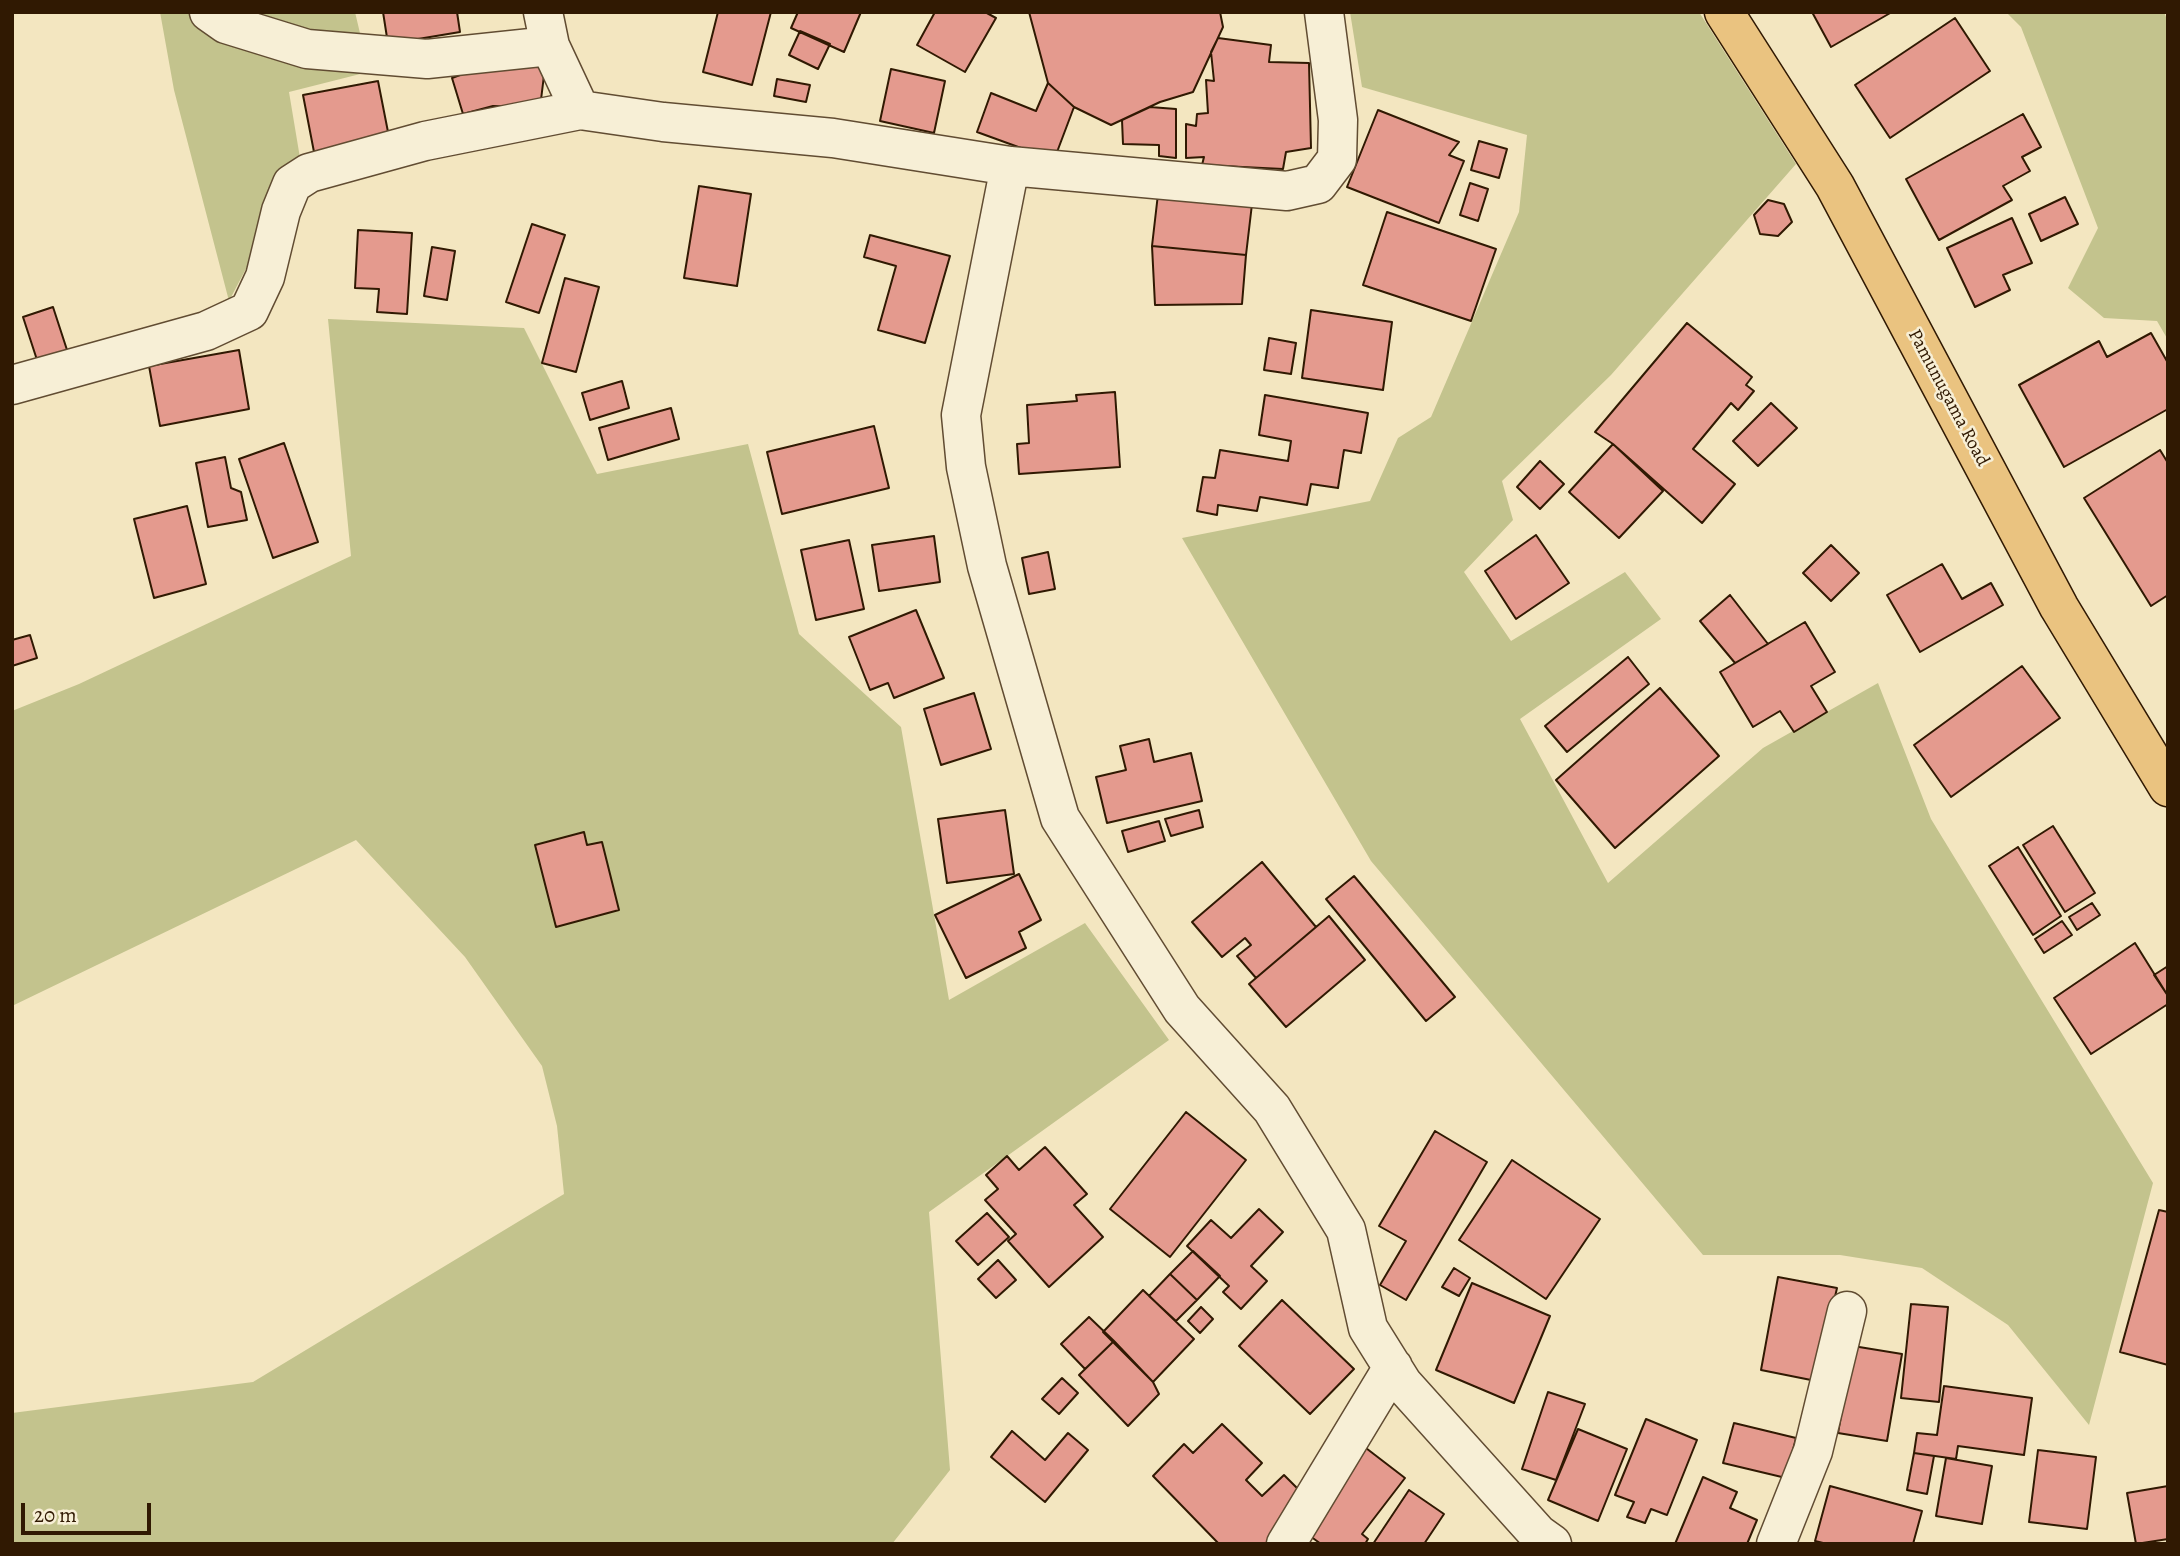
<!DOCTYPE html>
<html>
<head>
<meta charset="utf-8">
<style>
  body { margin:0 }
  #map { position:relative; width:2180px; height:1556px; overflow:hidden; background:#f3e6c0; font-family:Alegreya,serif }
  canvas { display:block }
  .frame { position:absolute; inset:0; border:14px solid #301902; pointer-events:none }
  .scale { position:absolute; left:21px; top:1503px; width:130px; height:32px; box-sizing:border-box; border:4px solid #301902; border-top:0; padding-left:9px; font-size:21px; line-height:24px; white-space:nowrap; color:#301902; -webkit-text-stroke:5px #f7efd6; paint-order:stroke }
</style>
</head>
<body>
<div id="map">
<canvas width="2180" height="1556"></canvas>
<div class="frame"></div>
<div class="scale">20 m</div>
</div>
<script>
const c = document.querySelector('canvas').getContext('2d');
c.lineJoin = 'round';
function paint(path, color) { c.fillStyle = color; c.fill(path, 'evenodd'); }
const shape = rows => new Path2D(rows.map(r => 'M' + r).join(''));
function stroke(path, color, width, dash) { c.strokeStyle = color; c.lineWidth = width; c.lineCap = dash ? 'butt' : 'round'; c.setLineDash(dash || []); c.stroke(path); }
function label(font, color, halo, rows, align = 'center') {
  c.font = font + ' Alegreya,serif'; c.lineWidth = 5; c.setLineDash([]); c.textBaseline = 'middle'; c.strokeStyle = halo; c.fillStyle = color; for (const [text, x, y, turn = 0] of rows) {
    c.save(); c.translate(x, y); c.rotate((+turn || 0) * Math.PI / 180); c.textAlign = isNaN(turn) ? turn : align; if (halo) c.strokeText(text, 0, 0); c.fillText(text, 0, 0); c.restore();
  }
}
paint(shape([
  [160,12,355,12,363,46,376,70,289,92,301,164,229,301,174,90],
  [1350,12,1699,12,1796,164,1611,375,1502,481,1513,520,1464,572,1511,641,1625,572,1661,619,1520,719,1608,883,1763,748,1878,683,1931,819,2153,1183,2089,1425,2008,1325,1922,1268,1840,1255,1703,1255,1371,861,1182,538,1370,501,1398,438,1431,417,1519,212,1527,135,1362,87],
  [2006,12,2164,12,2168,22,2168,340,2157,321,2104,318,2068,288,2098,228,2021,27],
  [328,319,524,328,597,474,748,444,799,634,901,727,949,1000,1085,923,1169,1040,929,1212,950,1470,892,1544,12,1544,12,1413,253,1382,564,1194,557,1126,542,1066,465,957,356,840,12,1006,12,711,79,684,351,556]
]), '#c3c38d');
const building = shape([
  [383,12,457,12,460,32,388,44,383,12],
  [718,12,771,12,752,85,703,72,718,12],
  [798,12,861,12,844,52,791,28,798,12],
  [935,12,985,12,996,18,965,72,917,45,935,12],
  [1029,12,1220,12,1223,27,1193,92,1160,102,1111,125,1074,107,1048,83,1029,12],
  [1812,12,1892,12,1831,47,1812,12],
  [1955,18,1990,71,1890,138,1855,85,1955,18],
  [800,31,830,44,818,69,789,55,800,31],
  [1218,38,1271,45,1269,62,1309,63,1311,148,1286,152,1283,169,1202,165,1204,157,1186,158,1186,124,1196,126,1197,114,1208,113,1206,80,1214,81,1211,52,1218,38],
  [508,60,545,67,540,108,493,106,463,114,452,78,484,66,508,60],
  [891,69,945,81,934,133,880,121,891,69],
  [777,79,810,85,806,102,774,96,777,79],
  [378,81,389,137,314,152,303,95,378,81],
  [1048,83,1074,107,1054,160,977,132,991,93,1036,111,1048,83],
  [1150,107,1176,109,1176,158,1159,156,1159,145,1123,144,1122,120,1150,107],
  [1378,110,1459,142,1449,155,1464,161,1439,223,1347,187,1378,110],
  [2023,114,2041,147,2022,157,2030,171,2003,186,2012,200,1939,240,1906,179,2023,114],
  [1479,141,1507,149,1499,178,1471,170,1479,141],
  [1470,183,1488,189,1478,221,1460,215,1470,183],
  [699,186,751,194,737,286,684,278,699,186],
  [1158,194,1252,204,1246,255,1152,246,1158,194],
  [2065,197,2078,224,2041,241,2029,214,2065,197],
  [1768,200,1784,204,1792,222,1778,236,1760,234,1754,215,1768,200],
  [1387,212,1496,249,1471,321,1363,285,1387,212],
  [2012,218,2032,263,2003,275,2010,290,1975,307,1947,248,2012,218],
  [532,224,565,235,539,313,506,302,532,224],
  [358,230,412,233,407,314,377,312,379,289,355,288,358,230],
  [870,235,950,256,925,343,878,330,896,266,864,257,870,235],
  [1152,246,1246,255,1242,304,1155,305,1152,246],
  [432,247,455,251,447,300,424,296,432,247],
  [565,278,599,287,576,372,542,363,565,278],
  [53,307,68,353,38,363,23,317,53,307],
  [1311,310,1392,322,1383,390,1302,378,1311,310],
  [1687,323,1752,377,1746,385,1754,391,1738,410,1731,403,1693,449,1735,484,1702,523,1613,444,1595,432,1687,323],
  [2151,333,2168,363,2168,409,2064,467,2019,385,2099,341,2107,357,2151,333],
  [1269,338,1296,343,1291,374,1264,370,1269,338],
  [239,350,249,409,160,426,149,366,239,350],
  [622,381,629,408,590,420,582,393,622,381],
  [1115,392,1120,467,1019,474,1017,444,1029,443,1027,405,1077,401,1076,395,1115,392],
  [1265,395,1368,413,1361,453,1344,450,1338,488,1311,484,1307,505,1260,497,1257,511,1218,505,1217,515,1197,511,1203,477,1215,478,1220,450,1288,461,1291,441,1259,435,1265,395],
  [1771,403,1797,428,1758,466,1733,441,1771,403],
  [671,408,679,439,608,460,599,428,671,408],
  [874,426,889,488,782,514,767,452,874,426],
  [284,443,318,542,273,558,239,459,284,443],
  [1613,444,1663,491,1619,538,1569,492,1613,444],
  [2160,450,2168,463,2168,595,2151,606,2084,498,2160,450],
  [225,457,231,488,241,492,247,520,208,527,196,463,225,457],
  [1540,461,1564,484,1540,509,1517,487,1540,461],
  [187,506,206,584,154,598,134,519,187,506],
  [1536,535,1569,583,1516,619,1485,571,1536,535],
  [934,536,940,582,879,591,872,545,934,536],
  [849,540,864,609,816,620,801,550,849,540],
  [1831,545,1859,573,1831,601,1803,573,1831,545],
  [1048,552,1055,589,1029,594,1022,558,1048,552],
  [1942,564,1962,599,1991,583,2003,605,1920,652,1887,595,1942,564],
  [1730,595,1768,644,1735,663,1700,621,1730,595],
  [916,610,944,678,894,698,888,683,870,690,849,637,916,610],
  [1805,622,1835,672,1811,686,1827,712,1794,732,1780,711,1753,727,1720,672,1805,622],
  [30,635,37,658,12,666,12,640,30,635],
  [1628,657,1649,684,1567,752,1545,726,1628,657],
  [2022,666,2060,718,1951,797,1914,745,2022,666],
  [1660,688,1719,756,1615,848,1556,780,1660,688],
  [974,693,991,749,941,765,924,709,974,693],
  [1149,739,1154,762,1191,753,1202,801,1107,823,1096,777,1126,770,1120,746,1149,739],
  [1005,810,1014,874,947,883,938,819,1005,810],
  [1199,810,1203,827,1171,836,1165,819,1199,810],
  [1159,821,1165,841,1128,852,1122,831,1159,821],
  [2053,826,2095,893,2065,912,2023,845,2053,826],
  [584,832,587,845,602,842,619,910,556,927,535,845,584,832],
  [2018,847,2061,916,2033,935,1989,866,2018,847],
  [1262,862,1316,927,1256,978,1237,956,1251,945,1245,938,1222,957,1192,922,1262,862],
  [1019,874,1041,920,1019,932,1026,948,966,978,935,915,1019,874],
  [1354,876,1455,997,1426,1021,1326,899,1354,876],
  [2092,903,2100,915,2077,930,2069,917,2092,903],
  [1329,916,1365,960,1286,1027,1249,984,1329,916],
  [2062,921,2072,935,2044,953,2035,939,2062,921],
  [2135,943,2168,996,2168,1004,2091,1054,2054,998,2135,943],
  [2168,966,2168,996,2154,975,2168,966],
  [1186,1112,1246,1160,1170,1257,1110,1209,1186,1112],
  [1435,1131,1487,1162,1406,1300,1380,1285,1406,1241,1379,1226,1435,1131],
  [1045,1147,1087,1194,1074,1205,1103,1237,1049,1287,1008,1241,1016,1234,985,1200,998,1189,986,1175,1007,1156,1019,1170,1045,1147],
  [1512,1160,1600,1219,1546,1299,1459,1240,1512,1160],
  [1259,1209,1283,1232,1251,1266,1267,1281,1241,1309,1223,1292,1229,1286,1187,1246,1211,1220,1231,1238,1259,1209],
  [2159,1210,2168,1212,2168,1365,2120,1352,2159,1210],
  [987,1213,1009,1237,978,1265,956,1241,987,1213],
  [1193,1251,1220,1276,1197,1300,1170,1274,1193,1251],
  [998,1260,1016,1280,996,1298,978,1279,998,1260],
  [1454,1268,1470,1278,1459,1296,1442,1287,1454,1268],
  [1170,1274,1197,1300,1176,1321,1149,1296,1170,1274],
  [1778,1277,1837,1288,1816,1381,1761,1370,1778,1277],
  [1472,1283,1550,1316,1514,1403,1436,1370,1472,1283],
  [1143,1290,1194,1339,1153,1382,1103,1332,1143,1290],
  [1282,1300,1354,1369,1310,1414,1239,1346,1282,1300],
  [1911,1304,1948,1307,1939,1402,1901,1398,1911,1304],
  [1201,1307,1213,1319,1200,1333,1188,1321,1201,1307],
  [1089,1317,1114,1341,1085,1369,1061,1344,1089,1317],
  [1114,1341,1153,1382,1159,1394,1128,1426,1079,1375,1114,1341],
  [1853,1346,1902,1354,1887,1441,1838,1433,1853,1346],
  [1062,1378,1078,1393,1059,1414,1042,1399,1062,1378],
  [1944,1386,2032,1398,2024,1455,1958,1446,1956,1459,1914,1453,1917,1433,1937,1435,1944,1386],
  [1548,1392,1585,1404,1556,1480,1522,1469,1548,1392],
  [1646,1419,1697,1440,1667,1515,1651,1509,1645,1523,1627,1517,1634,1502,1615,1495,1646,1419],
  [1734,1423,1796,1438,1786,1478,1723,1463,1734,1423],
  [1222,1424,1262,1463,1246,1480,1262,1496,1284,1475,1306,1497,1271,1544,1219,1544,1153,1476,1184,1444,1193,1453,1222,1424],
  [1578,1429,1627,1449,1598,1521,1548,1500,1578,1429],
  [1012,1431,1045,1460,1068,1433,1088,1450,1045,1502,991,1457,1012,1431],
  [1362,1445,1405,1478,1362,1534,1368,1539,1365,1544,1321,1544,1299,1528,1362,1445],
  [2038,1450,2096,1457,2087,1529,2029,1522,2038,1450],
  [1914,1453,1934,1456,1927,1494,1907,1490,1914,1453],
  [1946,1458,1992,1466,1982,1524,1936,1516,1946,1458],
  [1703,1477,1737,1492,1730,1508,1757,1520,1747,1544,1675,1544,1703,1477],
  [1830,1486,1922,1511,1913,1544,1827,1544,1815,1541,1830,1486],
  [2168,1486,2168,1539,2136,1544,2127,1493,2168,1486],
  [1409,1490,1444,1514,1424,1544,1373,1544,1409,1490]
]);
paint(building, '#e49a8e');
stroke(building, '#301902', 2);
const minor = shape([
  [209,12,226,24,307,49,427,59,550,46,580,110],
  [543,12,550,46],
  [1010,166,961,415,966,467,987,566,1060,818,1182,1009,1272,1109,1346,1230,1368,1328,1403,1384,1538,1534,1552,1544],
  [12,385,206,331,249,311,265,277,281,211,292,184,309,173,425,141,580,110,663,122,833,138,1010,166,1287,191,1318,184,1337,159,1338,120,1324,12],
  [1286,1544,1393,1367],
  [1776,1544,1813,1451,1847,1311]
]);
const primary = shape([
  [1724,12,1835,186,2059,607,2168,787]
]);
stroke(minor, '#614c32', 41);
stroke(primary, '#301902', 41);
stroke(minor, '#f7efd6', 38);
stroke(primary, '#eac380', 38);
label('19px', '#301902', '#f7efd6', [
  ["Pamunugama Road",1948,398,62]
]);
</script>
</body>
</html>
